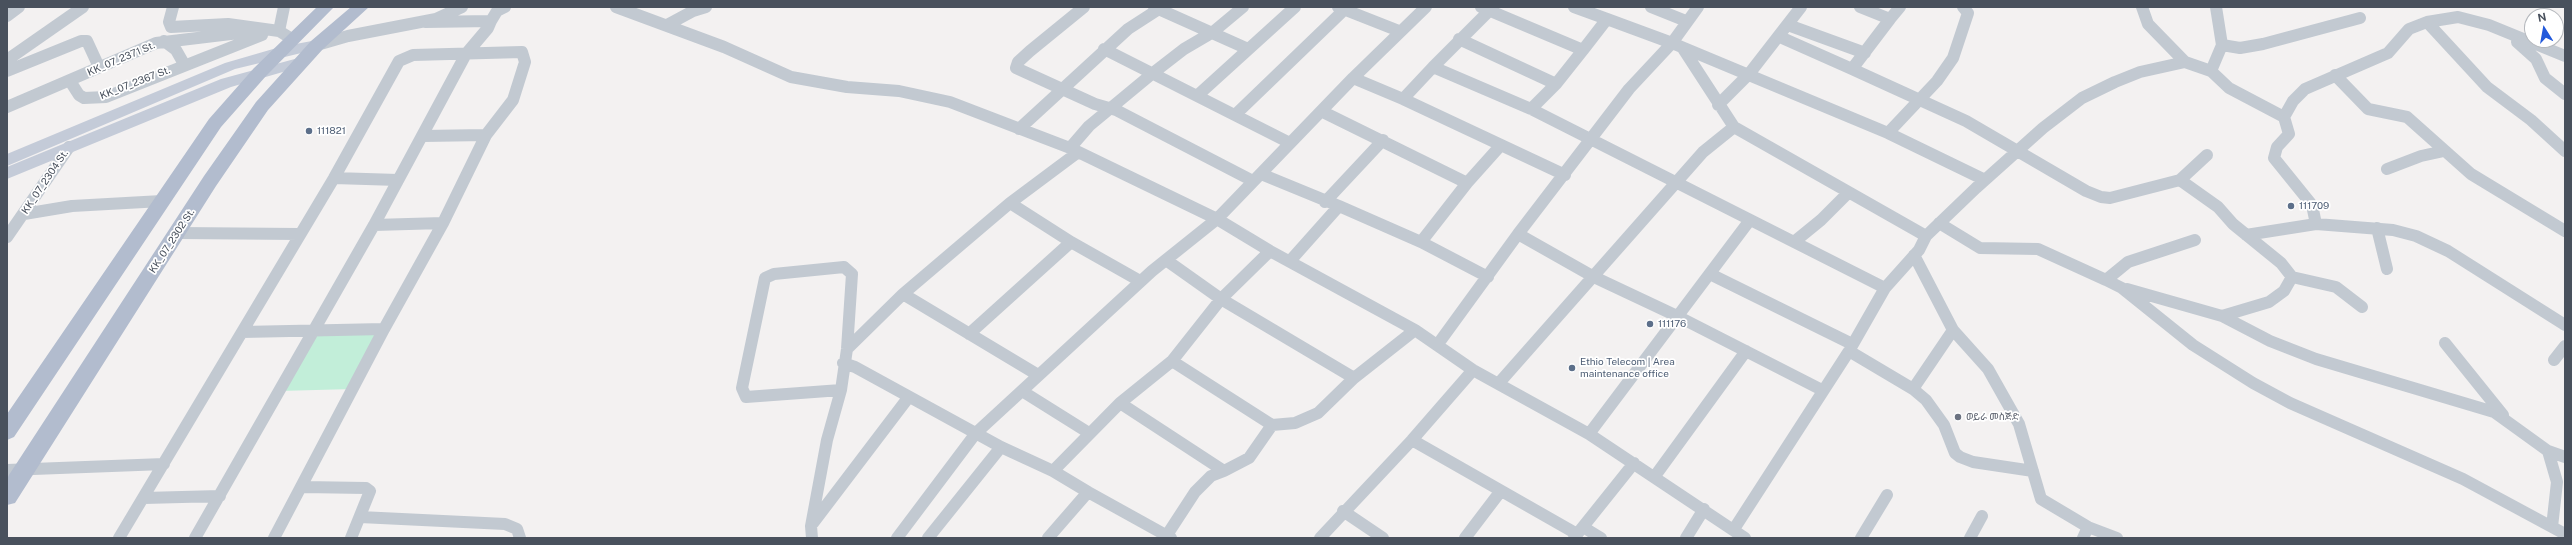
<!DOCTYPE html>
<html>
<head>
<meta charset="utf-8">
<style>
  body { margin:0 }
  #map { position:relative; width:2572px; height:545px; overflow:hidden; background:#f3f1f1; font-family:"Public Sans",sans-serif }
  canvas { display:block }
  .frame { position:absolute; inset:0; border:8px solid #49515d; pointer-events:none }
  .north { position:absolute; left:2524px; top:8px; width:40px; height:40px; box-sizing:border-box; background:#fff; border:1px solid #b6b9be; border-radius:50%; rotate:349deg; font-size:11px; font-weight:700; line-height:16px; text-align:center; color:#49515d }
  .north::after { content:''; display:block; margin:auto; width:14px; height:18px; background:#2259db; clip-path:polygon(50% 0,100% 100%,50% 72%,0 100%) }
</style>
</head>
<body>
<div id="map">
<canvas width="2572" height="545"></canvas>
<div class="frame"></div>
<div class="north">N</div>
</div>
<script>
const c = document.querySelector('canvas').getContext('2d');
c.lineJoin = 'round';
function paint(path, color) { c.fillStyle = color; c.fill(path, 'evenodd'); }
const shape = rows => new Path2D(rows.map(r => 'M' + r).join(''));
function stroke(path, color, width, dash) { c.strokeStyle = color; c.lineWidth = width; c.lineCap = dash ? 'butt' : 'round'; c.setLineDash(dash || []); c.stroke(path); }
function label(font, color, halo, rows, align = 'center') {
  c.font = font + ' "Public Sans","Noto Sans Ethiopic",sans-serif'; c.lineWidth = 3.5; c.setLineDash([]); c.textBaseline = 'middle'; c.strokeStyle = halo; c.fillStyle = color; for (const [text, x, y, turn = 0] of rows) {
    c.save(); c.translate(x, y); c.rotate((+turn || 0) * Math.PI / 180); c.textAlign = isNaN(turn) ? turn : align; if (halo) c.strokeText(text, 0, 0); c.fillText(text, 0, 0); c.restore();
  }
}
paint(shape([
  [313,329,384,329,353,389,279,391]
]), '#c2eed9');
stroke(shape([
  [173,7,169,22,171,27,228,24,279,31],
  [284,7,279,31,292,39],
  [616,7,724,47,791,77,847,87,899,91,950,102,1070,148,1217,219,1353,78,1403,99,1433,67,1531,109,1885,288,1849,351,1734,529],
  [1084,7,1030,51,1018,62,1016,68,1095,104,1116,110,1253,181],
  [1154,7,1248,49],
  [1338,7,1399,31],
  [1481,7,1583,50,1556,84,1531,109],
  [1574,7,1607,19],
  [1651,7,1686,21],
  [1698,7,1672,43,1629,89,1518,234,1594,277,1679,317,1822,390],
  [2142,7,2148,24,2185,62],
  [7,16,19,7],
  [1890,19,1900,7],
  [491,21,497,11,505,7],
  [2427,22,2487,87,2531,120,2565,151],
  [667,25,693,11,706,7],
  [1788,25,1865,53],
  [1780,37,1852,69,1890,19,1860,7],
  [1459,39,1556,84],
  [164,41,176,50,184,64],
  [2517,42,2536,59,2545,78,2565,94],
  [317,45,348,36,436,19,462,7],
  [2222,45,2240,48,2263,44,2360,18],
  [1682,47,1734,127,1926,236],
  [1104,49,1290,143],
  [1583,50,1607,19,1672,43,1888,133,1937,81,1953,58,1968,13,1963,7],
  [7,60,83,7],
  [1433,67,1489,11],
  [1852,69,1966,121,2086,191,2101,197,2110,198,2180,180,2207,155],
  [7,71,81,41,87,41,99,67],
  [2211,71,2222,45,2216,7],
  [2335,75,2368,109,2407,117,2471,174,2565,231],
  [1353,78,1426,7],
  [70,81,79,95,84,98,106,97,262,35],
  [1198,95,1295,7],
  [1403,99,1565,175],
  [1718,105,1749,74,1801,7],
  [7,107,156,43,264,30],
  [1321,111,1467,183],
  [1236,114,1344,10],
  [1019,129,1128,29,1162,7],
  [1888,133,1985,180],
  [423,136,486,135],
  [1070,148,1089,126,1153,73,1184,49,1213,32,1243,7],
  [2387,169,2421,156,2444,151],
  [1261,174,1339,206,1290,261],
  [334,178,398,180],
  [2180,180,2218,207,2233,224,2281,263,2292,277,2284,291,2269,302,2222,316],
  [1325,202,1383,140],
  [1010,203,1077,153],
  [1339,206,1421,242],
  [24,214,72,206,162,201],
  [1939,223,1980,248,2038,249,2106,280,2122,288,2193,345,2253,383,2290,403,2463,479,2565,534],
  [2316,224,2312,205,2274,158,2277,147,2289,134,2284,117,2293,101,2305,89,2388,53,2409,29,2427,22,2458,17,2489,25,2565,56],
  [374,225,443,223],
  [2377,228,2387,269],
  [178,233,299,234],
  [2246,235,2316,224,2393,230,2416,236,2448,251,2565,325],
  [7,237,69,147],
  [1794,242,1821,220,1848,193],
  [1914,255,1953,330,1988,369,2019,424,2041,499,2088,527,2117,538],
  [1166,260,1221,299,1354,378],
  [844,267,852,274,847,349,841,390,746,397,742,388,765,278,774,274,844,267],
  [1710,274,1852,344],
  [1488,277,1421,242,1467,183,1501,145],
  [2292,277,2336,287,2362,307],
  [2106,280,2128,262,2195,240],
  [1885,288,1919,250,1926,236,1976,188,2043,128,2082,98,2115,82,2140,72,2185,62,2211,71,2229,88,2284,117],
  [2127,289,2222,316,2270,341,2316,359,2494,412,2548,451,2565,457],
  [903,294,1038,375],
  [242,332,384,329],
  [969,334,1071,242,1140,281],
  [2445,343,2503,415],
  [1438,344,1518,234],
  [847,349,903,294,1010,203,1071,242],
  [1849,351,1913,389,1926,400,1944,425,1955,453,1960,457,1973,462,2033,471],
  [2554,360,2565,346],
  [1172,361,1272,425,1295,423,1318,413,1354,378,1415,330],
  [843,363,855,367,1001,447,1053,471,1088,492],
  [1499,383,1703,152,1734,127],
  [1913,389,1953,330],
  [1022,391,1089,433],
  [1120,403,1224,471,1211,476,1195,492,1165,538],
  [1589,434,1750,220],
  [1412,440,1577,534],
  [2548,451,2557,482,2552,527],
  [7,470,164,464],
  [1053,471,1120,403,1172,361,1221,299,1270,251],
  [1224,471,1249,458,1272,425],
  [1655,476,1746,351],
  [303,487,366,488,370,491,351,538],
  [144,498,220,496],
  [1343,511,1383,538],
  [360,517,505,524,517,529,520,538],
  [813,523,908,398],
  [1583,527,1601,538],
  [119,538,334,178,399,61,413,55,522,52,525,62,513,100,486,135,443,223,384,329,274,538],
  [195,538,374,225,466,54,488,28,491,21,425,22],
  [812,538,811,526,827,440,841,390],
  [897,538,976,433,1152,271,1217,219,1270,251,1415,330,1473,370,1589,434,1745,538],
  [928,538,1001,447],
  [1048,538,1088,492,1171,538],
  [1320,538,1412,440,1473,370],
  [1465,538,1500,492],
  [1574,538,1634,463],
  [1686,538,1704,509],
  [1861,538,1887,495],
  [1970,538,1982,516],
  [2083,538,2088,527]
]), '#c2c9d1', 12);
paint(shape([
  [317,40,324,45,322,48,235,69,7,166,7,154,225,63,280,47,317,40],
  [302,57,307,59,309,62,307,65,231,87,7,179,7,167,221,79,302,57]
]), '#c4cbd8');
paint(shape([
  [317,7,334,7,266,76,221,127,14,437,7,440,7,414,209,119,254,68,317,7],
  [351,7,369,7,323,49,268,110,216,186,15,503,7,505,7,478,204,176,256,102,311,41,351,7]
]), '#b2bcce');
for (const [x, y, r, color] of [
  [309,131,4,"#5c6f8a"],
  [2291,206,4,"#5c6f8a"],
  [1650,324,4,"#5c6f8a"],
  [1572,368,4,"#5c6f8a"],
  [1958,417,4,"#6b7280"]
]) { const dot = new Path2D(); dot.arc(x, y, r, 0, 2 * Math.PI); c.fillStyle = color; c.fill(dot); stroke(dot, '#fff', 1.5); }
label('10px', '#49515d', '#fff', [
  ["KK_07_2371 St.",121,59,-23],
  ["KK_07_2367 St.",135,83,-21],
  ["KK_07_2304 St.",45,182,-56],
  ["KK_07_2302 St.",172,241,-57]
]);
label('10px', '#4e5e75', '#fff', [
  ["111821",317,131],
  ["111709",2299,206],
  ["111176",1658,324],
  ["Ethio Telecom | Area",1580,362],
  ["maintenance office",1580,374]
], 'left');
label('10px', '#5b616d', '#fff', [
  ["ወይራ መስጅድ",1966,417]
], 'left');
</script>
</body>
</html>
